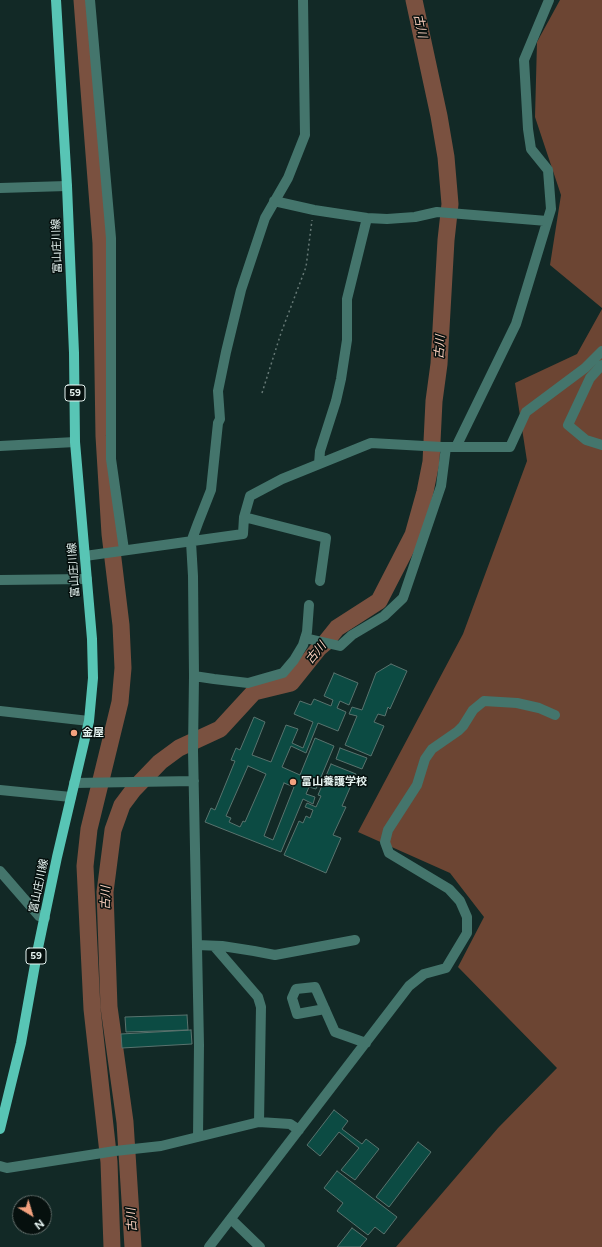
<!DOCTYPE html>
<html>
<head>
<meta charset="utf-8">
<style>
  body { margin:0 }
  #map { position:relative; width:602px; height:1247px; overflow:hidden; background:#122926; font-family:Figtree,sans-serif }
  canvas { display:block }
  .north { position:absolute; left:12px; top:1195px; width:40px; height:40px; box-sizing:border-box; background:#06100e; border:1px solid #606c69; border-radius:50%; rotate:142deg; font-size:11px; font-weight:700; line-height:16px; text-align:center; color:#e7f5f2 }
  .north::after { content:''; display:block; margin:auto; width:14px; height:18px; background:#f2a17e; clip-path:polygon(50% 0,100% 100%,50% 72%,0 100%) }
</style>
</head>
<body>
<div id="map">
<canvas width="602" height="1247"></canvas>
<div class="north">N</div>
</div>
<script>
const c = document.querySelector('canvas').getContext('2d');
c.lineJoin = 'round';
function paint(path, color) { c.fillStyle = color; c.fill(path, 'evenodd'); }
const shape = rows => new Path2D(rows.map(r => 'M' + r).join(''));
function stroke(path, color, width, dash) { c.strokeStyle = color; c.lineWidth = width; c.lineCap = dash ? 'butt' : 'round'; c.setLineDash(dash || []); c.stroke(path); }
function label(font, color, halo, rows, align = 'center') {
  c.font = font + ' Figtree,"Noto Sans JP",sans-serif'; c.lineWidth = 3; c.setLineDash([]); c.textBaseline = 'middle'; c.strokeStyle = halo; c.fillStyle = color; for (const [text, x, y, turn = 0] of rows) {
    c.save(); c.translate(x, y); c.rotate((+turn || 0) * Math.PI / 180); c.textAlign = isNaN(turn) ? turn : align; if (halo) c.strokeText(text, 0, 0); c.fillText(text, 0, 0); c.restore();
  }
}
paint(shape([
  [560,0,602,0,602,308,550,265,561,195,535,117,537,42],
  [602,309,602,1247,396,1247,498,1128,557,1068,458,967,484,917,450,873,358,832,463,634,527,461,515,383,577,354]
]), '#6c4533');
stroke(shape([
  [82,0,101,243,104,436,110,534,121,625,123,668,120,702,89,829,85,866,92,1009,109,1162,112,1247],
  [133,1247,125,1122,109,1007,105,892,113,830,122,805,134,789,160,762,179,748,220,729,254,692,291,683,319,648,325,643,337,628,379,601,413,535,425,492,431,462,434,401,439,364,446,240,450,204,446,157,439,116,414,0]
]), '#7a5140', 17);
const building = shape([
  [391,664,407,671,390,709,388,707,385,716,378,714,374,722,384,726,371,756,345,745,357,716,349,714,352,707,362,710,376,673,391,664],
  [334,673,358,683,349,705,340,701,337,708,346,712,338,731,318,723,306,753,291,746,282,767,300,775,315,738,334,746,316,789,309,787,306,794,315,797,313,804,303,799,281,852,205,822,211,808,215,810,235,761,231,760,236,748,240,750,254,717,265,722,252,755,271,762,286,725,298,729,292,743,303,748,313,722,294,714,300,701,311,705,314,699,331,706,333,700,324,696,334,673],
  [248,766,266,774,245,822,243,821,240,827,229,822,231,818,226,816,248,766],
  [284,783,294,787,273,840,264,836,284,783],
  [340,748,367,758,362,769,336,759,340,748],
  [331,764,356,774,342,806,346,807,333,835,341,838,326,873,284,855,299,821,303,823,306,816,310,818,313,810,305,807,307,803,316,807,321,796,318,795,331,764],
  [187,1015,188,1030,126,1032,125,1017,187,1015],
  [191,1030,192,1044,122,1048,121,1034,191,1030],
  [334,1110,348,1121,342,1129,362,1144,366,1139,379,1149,355,1180,341,1170,359,1148,339,1132,320,1156,307,1145,334,1110],
  [418,1142,431,1152,389,1207,376,1197,418,1142],
  [337,1171,397,1217,384,1234,375,1227,368,1235,337,1211,343,1203,324,1188,337,1171],
  [352,1228,367,1239,360,1247,337,1247,352,1228]
]);
paint(building, '#0c4b43');
stroke(building, '#59736e', 1);
stroke(shape([
  [262,393,281,333,306,267,312,220]
]), '#657875', 1.5, [2, 3]);
stroke(shape([
  [90,0,111,238,111,459,124,550],
  [0,188,67,186],
  [274,201,314,210,367,218,387,219,415,217,437,212,547,221],
  [602,365,590,378,568,425,586,440,602,445],
  [0,446,75,442],
  [456,447,516,324,551,209,548,170,531,149,528,129,524,60,549,0],
  [319,464,320,451,336,401,341,379,347,340,347,299,367,218],
  [244,517,326,538,320,581],
  [85,556,243,534,244,517,250,496,282,479,371,443,442,447,510,447,526,412,585,368,602,351],
  [0,580,87,579],
  [305,638,340,646,352,635,384,616,403,598,441,486,446,447],
  [194,676,214,679,248,683,283,673,294,660,303,645,307,632,309,605],
  [0,711,89,721],
  [74,783,194,781],
  [0,790,71,797],
  [0,871,39,916,45,918],
  [197,945,222,946,254,951,275,955,355,940],
  [214,946,258,997,261,1007,259,1122],
  [325,1009,297,1014,292,998,296,989,315,987,335,1032,366,1043],
  [198,1137,199,1045,193,750,194,676,193,576,191,542,198,523,211,490,218,423,220,419,218,391,226,352,241,290,265,218,288,178,305,135,303,0],
  [0,1166,7,1168,115,1151,161,1146,259,1122,290,1124,299,1130],
  [231,1219,260,1247],
  [209,1247,409,986,424,974,446,968,467,933,467,917,460,901,449,889,389,853,385,842,388,830,417,785,425,759,432,749,458,731,463,726,473,710,484,701,517,703,539,708,555,715]
]), '#44756c', 10);
stroke(shape([
  [0,1129,21,1043,38,948,57,857,89,721,93,678,92,639,75,442,74,353,67,186,56,0]
]), '#58c5b5', 10);
for (const [x, y, r, color] of [
  [74,733,4,"#f2a17e"],
  [293,782,4,"#f2a17e"]
]) { const dot = new Path2D(); dot.arc(x, y, r, 0, 2 * Math.PI); c.fillStyle = color; c.fill(dot); stroke(dot, '#06100e', 1.5); }
for (const [x, y, w] of [
  [75,393,20],
  [36,956,20]
]) { const box = new Path2D(); box.roundRect(x - w / 2, y - 8, w, 16, 3); c.fillStyle = '#06100e'; c.fill(box); stroke(box, '#e7f5f2', 1); }
label('bold 10px', '#e7f5f2', null, [
  ["59",75,393],
  ["59",36,956]
]);
label('11px', '#e7f5f2', '#06100e', [
  ["富山庄川線",57,246,-92],
  ["富山庄川線",74,570,-94],
  ["富山庄川線",39,886,-78]
]);
label('bold 11px', '#e7f5f2', '#06100e', [
  ["金屋",82,733],
  ["富山養護学校",301,782]
], 'left');
label('italic 12px', '#facfbd', '#06100e', [
  ["古川",420,26,78],
  ["古川",440,347,-86],
  ["古川",316,653,-50],
  ["古川",106,898,-89],
  ["古川",132,1220,-94]
]);
</script>
</body>
</html>
